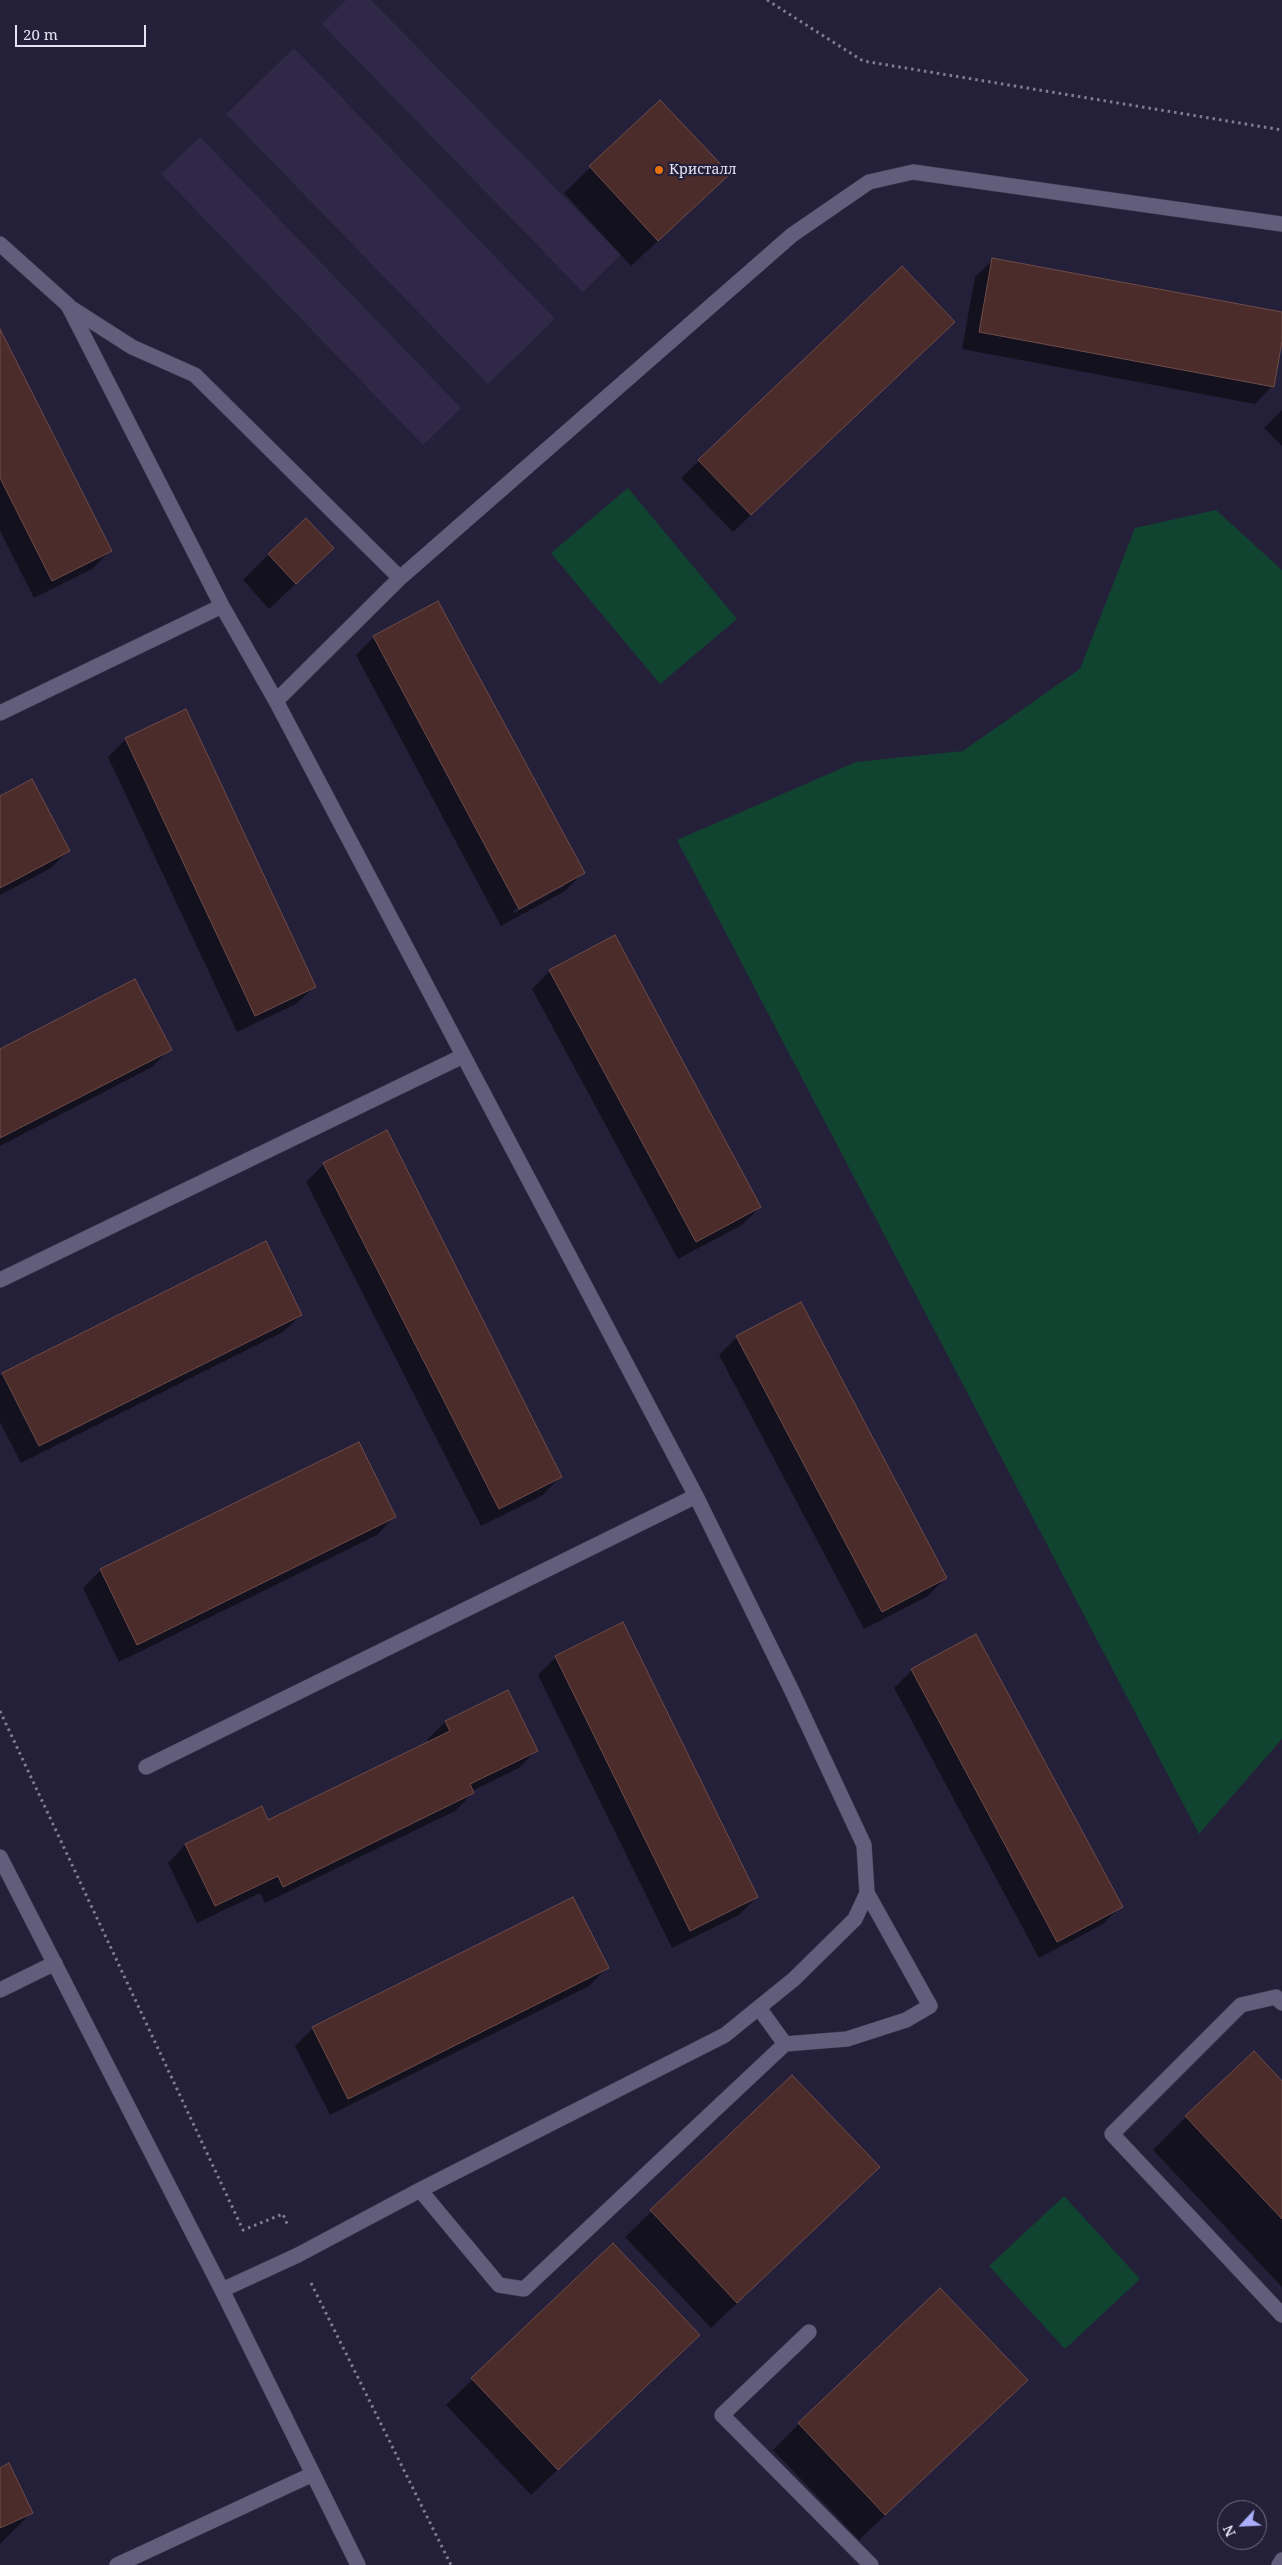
<!DOCTYPE html>
<html>
<head>
<meta charset="utf-8">
<style>
  body { margin:0 }
  #map { position:relative; width:1282px; height:2565px; overflow:hidden; background:#252039; font-family:"Noto Serif",serif }
  canvas { display:block }
  .north { position:absolute; left:1217px; top:2500px; width:50px; height:50px; box-sizing:border-box; background:#252039; border:1px solid #716e83; border-radius:50%; rotate:245deg; font-size:14px; font-weight:700; line-height:20px; text-align:center; color:#e4e2f3 }
  .north::after { content:''; display:block; margin:auto; width:18px; height:22px; background:#abaffb; clip-path:polygon(50% 0,100% 100%,50% 72%,0 100%) }
  .scale { position:absolute; left:15px; top:25px; width:131px; height:22px; box-sizing:border-box; border:2px solid #e4e2f3; border-top:0; padding-left:6px; font-size:15px; line-height:18px; white-space:nowrap; color:#e4e2f3; -webkit-text-stroke:4px #252039; paint-order:stroke }
</style>
</head>
<body>
<div id="map">
<canvas width="1282" height="2565"></canvas>
<div class="north">N</div>
<div class="scale">20 m</div>
</div>
<script>
const c = document.querySelector('canvas').getContext('2d');
c.lineJoin = 'round';
function paint(path, color) { c.fillStyle = color; c.fill(path, 'evenodd'); }
const shape = rows => new Path2D(rows.map(r => 'M' + r).join(''));
function stroke(path, color, width, dash) { c.strokeStyle = color; c.lineWidth = width; c.lineCap = dash ? 'butt' : 'round'; c.setLineDash(dash || []); c.stroke(path); }
function label(font, color, halo, rows, align = 'center') {
  c.font = font + ' "Noto Serif",serif'; c.lineWidth = 4.5; c.setLineDash([]); c.textBaseline = 'middle'; c.strokeStyle = halo; c.fillStyle = color; for (const [text, x, y, turn = 0] of rows) {
    c.save(); c.translate(x, y); c.rotate((+turn || 0) * Math.PI / 180); c.textAlign = isNaN(turn) ? turn : align; if (halo) c.strokeText(text, 0, 0); c.fillText(text, 0, 0); c.restore();
  }
}
paint(shape([
  [346,0,371,0,621,255,583,292,322,24],
  [294,48,555,319,488,384,226,114],
  [200,137,461,408,423,445,161,174]
]), '#2f2847');
paint(shape([
  [628,488,737,619,660,684,551,553],
  [1216,510,1282,570,1282,1739,1199,1834,677,840,856,762,963,751,1080,669,1135,528],
  [1064,2196,1140,2279,1065,2349,989,2266]
]), '#104430');
paint(shape([
  [660,101,702,200,631,266,564,193],
  [993,260,1282,313,1282,334,1272,386,1255,404,962,349,975,277],
  [0,331,110,551,92,569,34,598,0,531],
  [936,339,733,532,681,478,699,461],
  [1282,410,1282,446,1264,428],
  [269,554,306,574,269,609,243,580],
  [437,603,583,873,565,891,501,926,356,655,374,637],
  [564,883,564,886,514,913,513,911],
  [126,739,314,987,296,1004,237,1032,108,757],
  [0,797,68,851,51,868,0,895],
  [550,971,760,1207,742,1225,678,1259,532,989],
  [170,1049,152,1067,0,1146,0,1050],
  [324,1164,560,1477,543,1495,481,1526,306,1182],
  [301,1315,283,1332,21,1463,0,1422,0,1376,2,1374],
  [737,1337,945,1578,928,1596,864,1629,719,1355],
  [394,1517,377,1535,119,1662,83,1588,101,1570],
  [976,1636,1121,1906,1103,1924,1039,1958,894,1688,912,1670],
  [556,1657,757,1897,739,1915,672,1948,538,1675],
  [507,1692,536,1751,519,1768,472,1791,473,1793,455,1811,265,1903,260,1893,197,1923,168,1863,185,1845,261,1808,267,1821,429,1743,427,1740,445,1722],
  [607,1968,589,1986,330,2115,295,2046,313,2028],
  [792,2077,852,2193,711,2328,625,2237],
  [1282,2082,1282,2287,1153,2150,1186,2117],
  [612,2245,672,2361,531,2495,446,2405],
  [1000,2406,859,2540,773,2450,799,2424],
  [0,2469,31,2513,0,2544]
]), '#0007');
const building = shape([
  [660,100,730,174,658,241,589,166,660,100],
  [992,258,1282,312,1282,341,1274,387,979,332,992,258],
  [902,266,955,322,751,515,698,460,902,266],
  [0,329,112,551,52,581,0,478,0,329],
  [306,518,334,548,296,584,268,554,306,518],
  [438,601,585,873,519,909,373,636,438,601],
  [186,709,316,987,255,1016,125,738,186,709],
  [32,779,70,851,0,888,0,796,32,779],
  [615,935,761,1207,696,1242,549,970,615,935],
  [135,979,172,1050,0,1138,0,1049,135,979],
  [387,1130,562,1477,499,1509,323,1163,387,1130],
  [266,1241,302,1315,39,1446,2,1373,266,1241],
  [801,1302,947,1578,882,1612,736,1336,801,1302],
  [359,1442,396,1517,137,1645,100,1569,359,1442],
  [623,1622,758,1897,690,1931,555,1656,623,1622],
  [976,1634,1123,1907,1057,1942,911,1669,976,1634],
  [508,1690,538,1751,470,1784,474,1793,283,1887,278,1876,215,1906,185,1844,262,1806,268,1820,450,1731,445,1721,508,1690],
  [573,1897,609,1968,348,2099,312,2027,573,1897],
  [1254,2051,1282,2081,1282,2219,1185,2116,1254,2051],
  [792,2075,880,2167,737,2303,650,2210,792,2075],
  [613,2243,700,2335,558,2470,471,2378,613,2243],
  [940,2288,1028,2380,885,2515,798,2423,940,2288],
  [9,2463,33,2513,0,2528,0,2468,9,2463]
]);
paint(building, '#4b2c2a');
stroke(building, '#6e4c4a', 1);
const minor = shape([
  [0,244,68,305,222,606,276,701,696,1496,791,1689,864,1845,867,1893,855,1919,794,1979,725,2035,420,2190,298,2255,222,2290],
  [68,306,132,347,195,375,400,578],
  [276,701,400,578,792,235,869,182,913,172,1282,224],
  [0,713,222,606],
  [0,1280,463,1056],
  [146,1767,696,1496],
  [0,1857,222,2290,358,2565],
  [0,1990,55,1963],
  [1282,2003,1276,1997,1241,2005,1112,2134,1282,2315],
  [785,2044,847,2039,906,2020,930,2006,867,1893],
  [420,2190,499,2285,524,2289,785,2044,759,2008],
  [809,2332,722,2415,871,2565],
  [117,2565,313,2474],
  [1279,2565,1282,2560]
]);
stroke(minor, '#413c52', 16);
stroke(shape([
  [767,0,863,61,1282,130],
  [0,1711,243,2230,283,2214,288,2226],
  [311,2283,451,2565]
]), '#807d92', 3, [2.5, 4]);
stroke(minor, '#625d7b', 15);
for (const [x, y, r, color] of [
  [659,170,5,"#e8710a"]
]) { const dot = new Path2D(); dot.arc(x, y, r, 0, 2 * Math.PI); c.fillStyle = color; c.fill(dot); stroke(dot, '#252039', 2); }
label('14px', '#e4e2f3', '#252039', [
  ["Кристалл",669,170]
], 'left');
</script>
</body>
</html>
